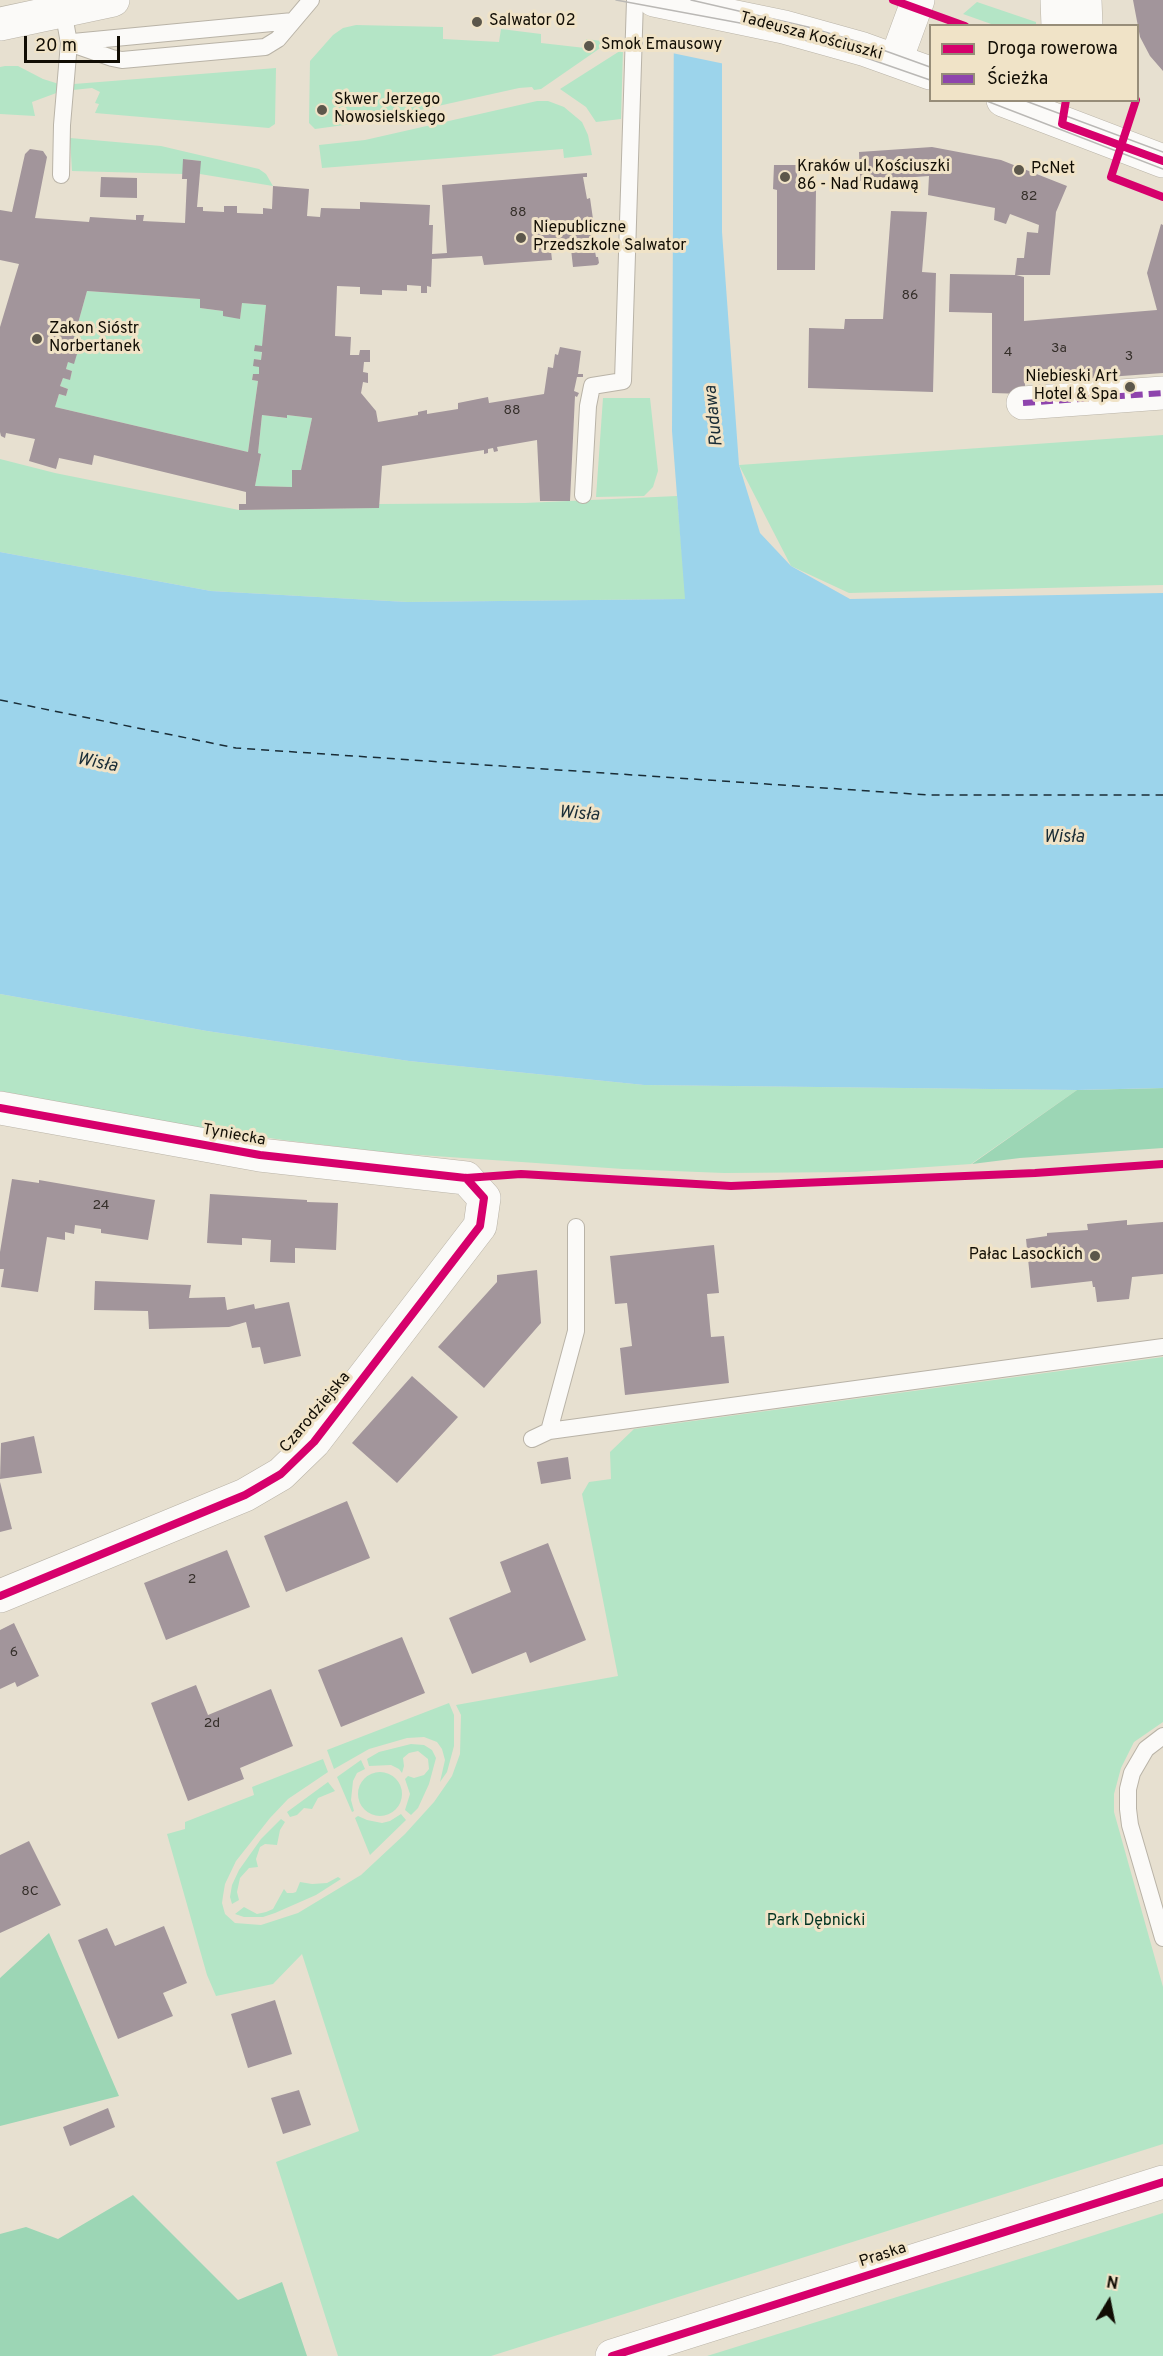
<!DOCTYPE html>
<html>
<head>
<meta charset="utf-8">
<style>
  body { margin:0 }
  #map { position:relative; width:1163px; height:2356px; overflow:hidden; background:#e7e0d0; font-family:Overpass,sans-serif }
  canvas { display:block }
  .legend { position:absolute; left:929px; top:24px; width:210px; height:78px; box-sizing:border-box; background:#f0e3c7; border:2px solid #978d79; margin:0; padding:8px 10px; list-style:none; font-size:18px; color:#110d04 }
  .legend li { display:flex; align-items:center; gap:12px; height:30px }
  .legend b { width:30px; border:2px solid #978d79 }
  .north { position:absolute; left:1079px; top:2272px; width:60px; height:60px; -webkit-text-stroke:4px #f0e3c7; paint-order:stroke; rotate:10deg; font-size:16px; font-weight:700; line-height:24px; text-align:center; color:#110d04 }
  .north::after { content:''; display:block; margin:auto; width:21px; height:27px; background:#110d04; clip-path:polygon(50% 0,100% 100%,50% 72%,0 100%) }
  .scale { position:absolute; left:24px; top:36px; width:96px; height:27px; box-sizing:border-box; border:3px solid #110d04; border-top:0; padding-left:8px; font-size:18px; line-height:21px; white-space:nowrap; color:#110d04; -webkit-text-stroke:4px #f0e3c7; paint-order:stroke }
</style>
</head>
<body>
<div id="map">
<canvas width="1163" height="2356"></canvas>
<ul class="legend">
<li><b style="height:8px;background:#d6006c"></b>Droga rowerowa</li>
<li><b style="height:8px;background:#8e44ad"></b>Ścieżka</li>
</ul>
<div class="north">N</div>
<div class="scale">20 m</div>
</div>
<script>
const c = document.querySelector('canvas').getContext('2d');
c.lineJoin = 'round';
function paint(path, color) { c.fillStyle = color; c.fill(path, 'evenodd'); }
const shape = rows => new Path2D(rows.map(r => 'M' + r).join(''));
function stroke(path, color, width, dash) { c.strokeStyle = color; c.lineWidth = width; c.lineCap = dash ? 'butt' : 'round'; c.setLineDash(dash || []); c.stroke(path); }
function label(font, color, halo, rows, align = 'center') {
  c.font = font + ' Overpass,sans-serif'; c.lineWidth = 6; c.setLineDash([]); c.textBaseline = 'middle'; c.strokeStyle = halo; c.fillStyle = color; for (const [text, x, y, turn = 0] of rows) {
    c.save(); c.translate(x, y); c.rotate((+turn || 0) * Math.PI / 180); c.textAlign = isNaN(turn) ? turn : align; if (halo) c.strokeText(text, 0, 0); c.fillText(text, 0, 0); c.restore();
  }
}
paint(shape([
  [977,2,1036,22,1036,25,994,25,963,14],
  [356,25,443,27,443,39,499,42,501,29,541,34,541,43,585,48,586,39,609,42,541,89,534,90,532,87,519,88,366,122,315,129,309,123,310,61,333,35,343,28],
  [623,49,621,119,596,122,586,107,560,89],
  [5,66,18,66,43,79,59,84,59,92,32,102,35,116,0,114,0,67],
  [276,68,275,124,269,128,95,113,99,104,95,103,100,92,92,88,73,90,74,84],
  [537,101,548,101,564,107,582,122,588,135,592,155,564,158,563,149,322,168,319,145,365,140],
  [70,138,161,146,259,169,266,174,273,186,200,174,200,161,184,159,183,174,72,171],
  [87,291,200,299,200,308,223,311,240,319,242,303,266,305,261,360,255,359,259,367,259,374,253,374,252,380,258,381,248,452,55,407,59,394,66,396,68,389,60,386,63,378,70,379,72,371,66,369,68,362,74,363,76,354,70,352],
  [603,398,650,398,658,471,653,487,644,496,596,497],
  [262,415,286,418,287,415,312,418,301,470,292,470,292,487,255,486,261,455,258,453],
  [1163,435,1163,585,849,593,791,566,739,465],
  [0,459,55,473,239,510,378,508,379,504,525,503,677,496,686,599,407,602,211,591,0,552],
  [0,994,207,1031,409,1061,644,1085,1077,1090,971,1164,856,1172,724,1173,623,1169,391,1153,283,1140,184,1125,0,1091],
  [1163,1357,1163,1722,1134,1742,1121,1768,1114,1794,1114,1812,1163,1987,1163,2144,491,2356,338,2356,276,2162,359,2131,302,1954,273,1984,216,1996,207,1975,167,1834,185,1829,185,1822,254,1795,252,1787,323,1759,328,1772,288,1799,270,1818,236,1861,225,1884,223,1896,222,1903,225,1914,235,1923,261,1925,298,1913,361,1875,405,1834,434,1802,452,1776,460,1754,461,1715,456,1705,618,1676,582,1494,589,1482,611,1479,610,1452,634,1429],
  [449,1703,454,1715,454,1746,447,1772,440,1782,445,1760,442,1749,437,1742,424,1737,407,1738,369,1749,334,1769,327,1750],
  [411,1744,424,1745,432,1750,436,1758,429,1784,418,1808,411,1815,405,1810,410,1794,405,1779,408,1776,414,1778,424,1775,429,1769,428,1759,418,1751,409,1753,403,1758,404,1766,402,1773,399,1769,391,1765,369,1766,367,1759,379,1752],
  [361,1760,365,1769,357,1773,353,1781,351,1800,354,1811,352,1812,337,1777],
  '358 1794a22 22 0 1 1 44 0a22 22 0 1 1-44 0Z',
  [328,1782,335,1791,318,1798,312,1809,304,1808,297,1815,290,1817,287,1812],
  [401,1814,406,1820,370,1855,355,1818,358,1816,367,1820,382,1823,390,1821],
  [281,1819,285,1822,280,1830,277,1845,265,1844,260,1847,256,1859,258,1867,249,1868,240,1878,237,1892,239,1900,232,1904,230,1897,232,1885,239,1870,261,1839],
  [338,1877,341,1879,316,1895,275,1913,263,1917,244,1917,235,1914,244,1907,257,1914,266,1912,273,1909,284,1889,287,1893,293,1893,296,1892,300,1882,312,1884,327,1883],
  [1163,2213,1163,2356,707,2356,1045,2251]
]), '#b4e5c6');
paint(shape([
  [1163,1088,1163,1148,1020,1158,972,1164,1077,1090],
  [49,1933,119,2096,0,2126,0,1978],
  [133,2195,238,2300,282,2282,307,2356,0,2356,0,2234,26,2227,58,2239]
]), '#9cd6b5');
paint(shape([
  [674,0,722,0,722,232,739,465,760,533,791,566,850,599,1163,593,1163,1088,1077,1090,644,1085,409,1061,207,1031,0,994,0,552,211,591,407,602,685,599,672,431]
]), '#9cd4eb');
paint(shape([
  [671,0,725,0,725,64,672,53]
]), '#e7e0d0');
stroke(shape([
  [0,700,236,748,928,795,1163,795]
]), '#1a2d37', 1.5, [8, 6]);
paint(shape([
  [1133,0,1163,0,1163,71,1150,56,1140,37],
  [932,147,1001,160,1067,186,1056,212,1050,275,1016,275,1024,277,1024,321,1157,310,1147,273,1161,224,1163,225,1163,373,1025,383,1025,394,992,393,992,313,949,312,950,274,1015,275,1017,258,1024,258,1027,232,1038,233,1039,225,1010,214,1006,224,994,220,995,208,928,195,929,176,860,181,859,152],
  [30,149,43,151,47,157,35,218,89,222,90,217,136,220,136,215,144,215,143,221,185,223,187,179,182,179,183,159,201,161,197,207,203,207,203,211,224,212,224,206,237,206,237,213,263,214,263,208,272,209,273,186,309,189,307,216,320,217,321,208,360,209,360,202,430,205,429,225,433,225,432,254,447,253,442,185,587,173,587,177,583,177,587,199,590,198,594,226,591,227,596,257,598,257,599,263,597,265,573,267,571,249,551,251,552,260,484,265,482,256,432,259,431,287,427,286,427,293,421,293,421,286,407,285,407,291,382,290,382,295,360,294,360,287,337,286,335,336,351,337,350,355,359,355,360,350,370,350,370,362,364,362,363,372,368,373,368,383,363,382,361,393,376,411,378,422,418,415,418,412,427,410,427,414,458,409,458,403,488,397,489,403,544,394,548,367,553,368,555,354,558,355,560,347,581,351,578,374,583,374,583,377,577,377,574,391,579,393,577,397,575,396,570,501,540,501,537,440,497,447,498,451,494,452,493,448,488,449,488,453,484,454,484,450,382,466,379,508,239,510,239,504,246,504,246,492,94,455,92,465,59,458,56,469,29,461,35,439,6,433,5,438,1,436,0,432,0,327,19,264,0,260,0,210,12,212,25,154],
  [87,291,200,299,200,308,223,311,223,316,240,319,242,303,266,305,262,346,255,345,254,351,262,352,261,360,254,359,253,366,259,367,259,374,253,374,252,380,258,381,248,452,55,407,59,394,66,396,68,389,60,386,63,378,70,380,72,371,66,369,68,362,74,364,77,354,70,352],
  [262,415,287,418,287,415,312,418,301,470,292,470,292,487,255,486,261,454,258,453],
  [774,165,797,165,797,190,816,190,815,270,777,270,777,190,773,189],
  [101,177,137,178,137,198,100,197],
  [891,211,927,212,922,272,936,273,933,392,808,388,809,328,844,329,845,319,883,319],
  [12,1179,39,1183,39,1180,155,1200,148,1240,101,1233,101,1229,75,1225,74,1234,65,1232,65,1240,47,1237,38,1292,1,1287,4,1269,0,1269,0,1252],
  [210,1194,307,1200,307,1202,338,1203,336,1250,295,1248,295,1263,270,1262,271,1240,242,1238,242,1245,207,1243],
  [1127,1220,1127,1225,1163,1222,1163,1274,1132,1277,1129,1299,1097,1302,1095,1287,1093,1287,1092,1281,1031,1288,1026,1239,1047,1236,1047,1233,1088,1230,1087,1224],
  [714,1245,719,1293,707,1294,711,1337,724,1336,729,1383,625,1395,620,1348,632,1346,627,1303,615,1304,610,1256],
  [537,1270,541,1323,484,1388,438,1347,497,1282,497,1275],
  [95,1281,191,1285,189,1298,225,1297,227,1310,254,1304,255,1309,289,1302,301,1356,264,1364,260,1347,252,1348,246,1322,229,1327,149,1329,148,1311,94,1310],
  [412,1376,458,1417,397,1483,352,1443],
  [34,1436,42,1473,0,1479,1,1443],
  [568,1457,571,1479,541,1484,537,1462],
  [0,1482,12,1529,0,1532],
  [347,1501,370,1558,286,1592,264,1536],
  [548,1543,586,1640,530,1663,526,1652,472,1674,449,1618,511,1592,500,1562],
  [227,1550,250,1607,166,1640,144,1583],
  [14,1623,39,1676,17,1687,15,1682,0,1689,0,1630],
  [402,1637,425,1693,341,1727,318,1670],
  [196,1685,208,1715,271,1689,293,1746,240,1768,244,1779,188,1801,151,1703],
  [29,1841,61,1905,0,1933,0,1855],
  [164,1926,187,1983,163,1993,173,2016,118,2039,78,1940,107,1928,115,1946],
  [275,2000,292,2054,248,2068,231,2014],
  [299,2090,311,2125,283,2134,271,2098],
  [108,2108,115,2127,70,2146,63,2127]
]), '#a2959b');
const service = shape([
  [73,42,293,21],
  [69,43,112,58,122,60,265,47,278,39,311,0],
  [61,175,62,125,69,43,63,10],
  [583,495,588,406,592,386,623,381,635,0],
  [549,1431,576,1331,576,1227],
  [532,1439,549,1431,1163,1347],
  [1163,1736,1146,1749,1132,1773,1128,1789,1128,1809,1130,1825,1163,1938]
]);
const minor = shape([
  [1057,0,1058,26],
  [1085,0,1086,26],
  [896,60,918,0],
  [1023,403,1163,393],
  [0,1108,260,1155,466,1178,484,1198,480,1226,314,1442,281,1474,245,1495,0,1596]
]);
const tertiary = shape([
  [654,0,784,27,863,49,930,73],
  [0,24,113,0],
  [1003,100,1163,161],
  [612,2356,1163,2182]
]);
stroke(service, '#b9b3a7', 18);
stroke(minor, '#b9b3a7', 34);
stroke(tertiary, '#b9b3a7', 34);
stroke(service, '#fbfaf8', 16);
stroke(minor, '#fbfaf8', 33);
stroke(tertiary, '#fbfaf8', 33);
stroke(shape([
  [616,0,740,23,783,34,861,56,930,80],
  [691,0,808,27,869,45,930,67],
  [984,100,1163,169],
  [1023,100,1163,152]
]), '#bab8b5', 1.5);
stroke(shape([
  [1023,403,1163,393]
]), '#8e44ad', 6, [12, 6]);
stroke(shape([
  [893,0,965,26],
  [1066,100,1062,124,1163,161],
  [1136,100,1111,177,1163,197],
  [0,1108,260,1155,466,1178,521,1174,731,1186,1035,1173,1163,1164],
  [0,1596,245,1495,281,1474,314,1442,480,1226,484,1198,466,1178],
  [612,2356,1163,2182]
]), '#d6006c', 8);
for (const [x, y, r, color] of [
  [477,22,6,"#5c574b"],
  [589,46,6,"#5c574b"],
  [322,110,6,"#5c574b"],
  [1019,170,6,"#5c574b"],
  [785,177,6,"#5c574b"],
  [521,238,6,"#5c574b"],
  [37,339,6,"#5c574b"],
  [1130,387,6,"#5c574b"],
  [1095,1256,6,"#5c574b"]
]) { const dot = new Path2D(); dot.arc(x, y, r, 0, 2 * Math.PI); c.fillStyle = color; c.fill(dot); stroke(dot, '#f0e3c7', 2); }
label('14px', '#352f2a', null, [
  ["82",1029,197],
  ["88",518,213],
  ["86",910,296],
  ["3a",1059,349],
  ["4",1008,353],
  ["3",1129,357],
  ["88",512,411],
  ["24",101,1206],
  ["2",192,1580],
  ["6",14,1653],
  ["2d",212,1724],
  ["8C",30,1892]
]);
label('16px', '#110d04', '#f0e3c7', [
  ["Salwator 02",489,22],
  ["Smok Emausowy",601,46],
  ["Skwer Jerzego",334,101],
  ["Nowosielskiego",334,119],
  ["Kraków ul. Kościuszki",797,168],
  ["86 - Nad Rudawą",797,186],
  ["PcNet",1031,170],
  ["Niepubliczne",533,229],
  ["Przedszkole Salwator",533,247],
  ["Zakon Sióstr",49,330],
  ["Norbertanek",49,348],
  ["Niebieski Art",1118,378,"right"],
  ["Hotel & Spa",1118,396,"right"],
  ["Pałac Lasockich",1083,1256,"right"]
], 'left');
label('16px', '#110d04', '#f0e3c7', [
  ["Tadeusza Kościuszki",811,37,15],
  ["Tyniecka",234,1136,10],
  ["Czarodziejska",316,1413,-50],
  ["Praska",883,2256,-18]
]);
label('16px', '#003321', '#f0e3c7', [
  ["Park Dębnicki",816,1922]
]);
label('italic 18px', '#1a2d37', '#f0e3c7', [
  ["Rudawa",715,416,-96],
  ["Wisła",97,764,11],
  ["Wisła",579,815,4],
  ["Wisła",1064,838]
]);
</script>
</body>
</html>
